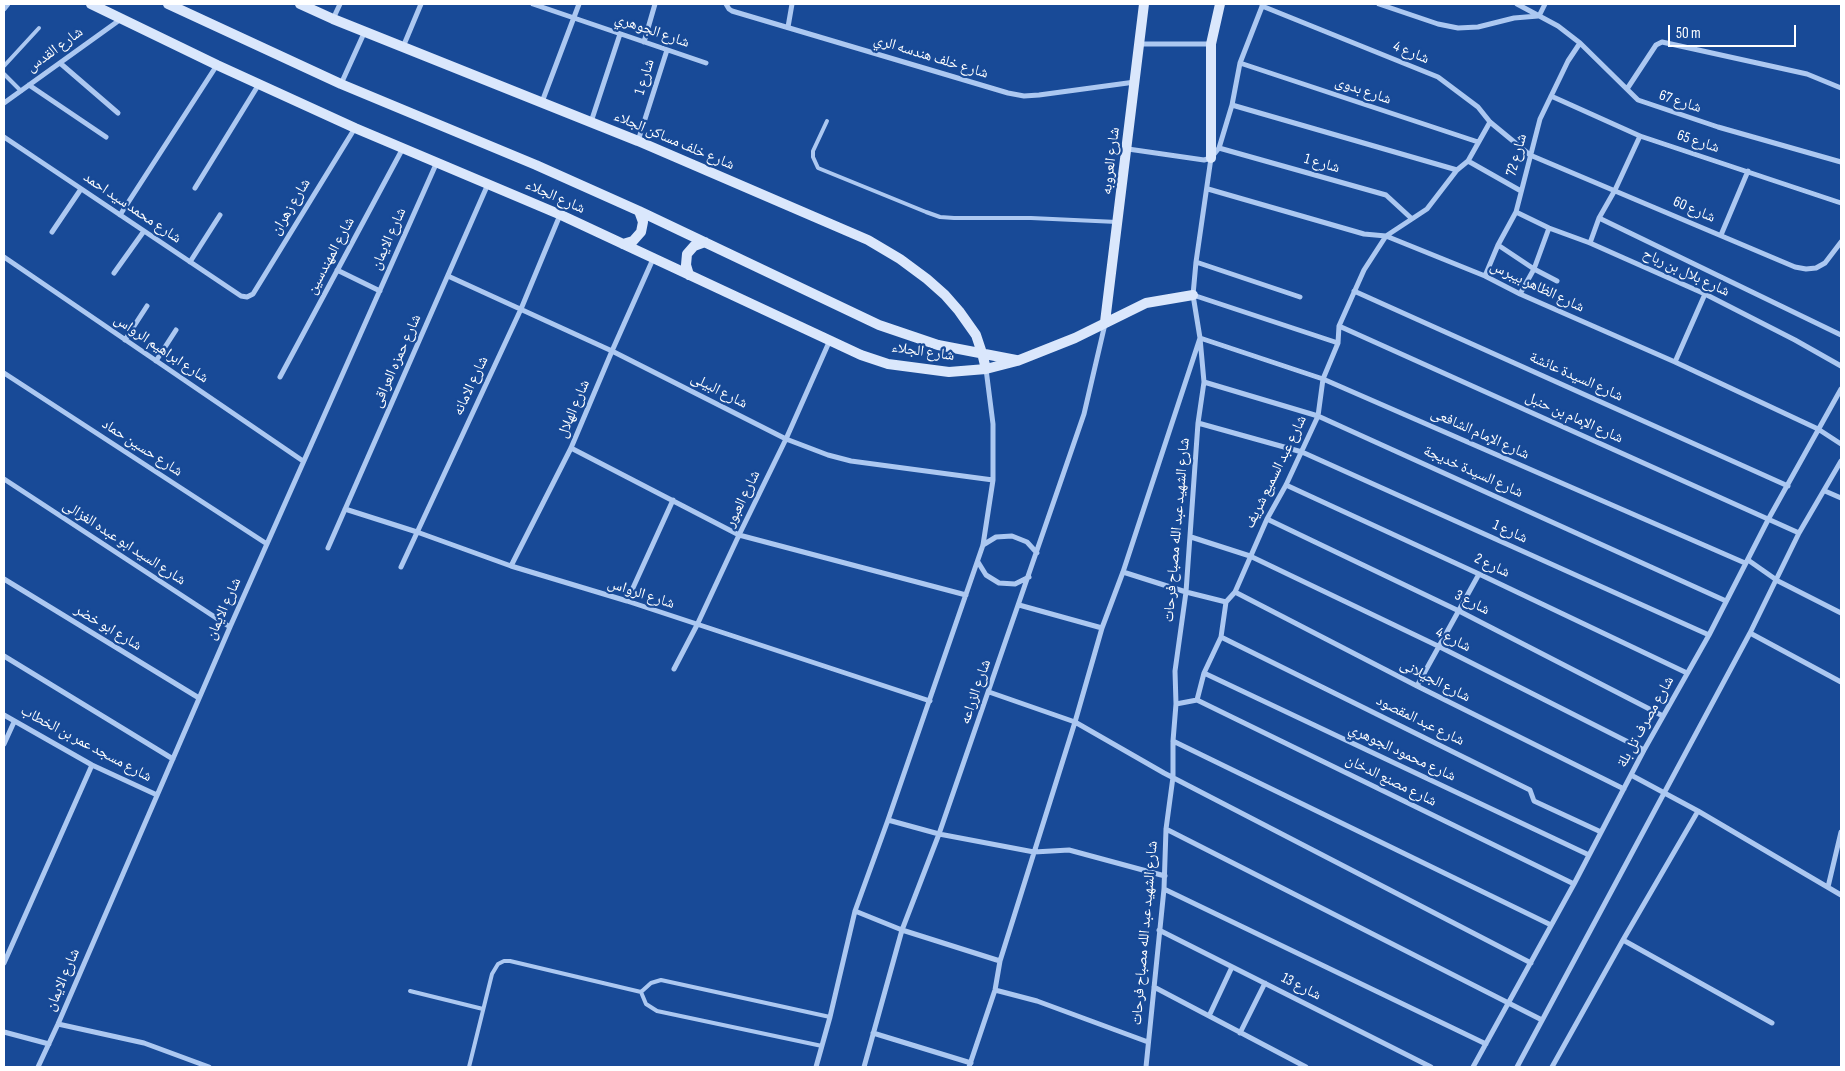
<!DOCTYPE html>
<html>
<head>
<meta charset="utf-8">
<style>
  body { margin:0 }
  #map { position:relative; width:1845px; height:1071px; overflow:hidden; background:#184a97; font-family:"Sofia Sans Condensed",sans-serif }
  canvas { display:block }
  .frame { position:absolute; inset:0; border:5px solid #fff; pointer-events:none }
  .scale { position:absolute; left:1668px; top:25px; width:128px; height:22px; box-sizing:border-box; border:2px solid #fff; border-top:0; padding-left:6px; font-size:15px; line-height:18px; white-space:nowrap; color:#fff; -webkit-text-stroke:4px #184a97; paint-order:stroke }
</style>
</head>
<body>
<div id="map">
<canvas width="1845" height="1071"></canvas>
<div class="frame"></div>
<div class="scale">50 m</div>
</div>
<script>
const c = document.querySelector('canvas').getContext('2d');
c.lineJoin = 'round';
const shape = rows => new Path2D(rows.map(r => 'M' + r).join(''));
function stroke(path, color, width, dash) { c.strokeStyle = color; c.lineWidth = width; c.lineCap = dash ? 'butt' : 'round'; c.setLineDash(dash || []); c.stroke(path); }
function label(font, color, halo, rows, align = 'center') {
  c.font = font + ' "Sofia Sans Condensed","Noto Naskh Arabic",sans-serif'; c.lineWidth = 4.5; c.setLineDash([]); c.textBaseline = 'middle'; c.strokeStyle = halo; c.fillStyle = color; for (const [text, x, y, turn = 0] of rows) {
    c.save(); c.translate(x, y); c.rotate((+turn || 0) * Math.PI / 180); c.textAlign = isNaN(turn) ? turn : align; if (halo) c.strokeText(text, 0, 0); c.fillText(text, 0, 0); c.restore();
  }
}
stroke(shape([
  [4,66,39,28],
  [4,74,21,91],
  [827,121,813,151,813,157,818,168,926,212,940,217,954,218,1031,218,1117,222],
  [410,991,483,1009],
  [641,992,651,983,661,980,830,1017],
  [641,992,646,1004,657,1011,822,1046],
  [469,1067,492,974,498,964,504,961,510,961,641,992]
]), '#acc8f1', 4);
stroke(shape([
  [533,4,706,63],
  [726,4,729,9,732,11,1008,93,1024,96,1039,95,1135,82],
  [1379,4,1438,24,1458,28,1478,27,1514,18,1538,16],
  [1517,4,1558,26,1580,43,1638,100,1718,127,1841,162],
  [1262,6,1438,77,1478,107,1490,122,1530,155,1795,267,1806,269,1816,268,1825,263,1841,242],
  [4,9,8,4],
  [1539,16,1545,4],
  [333,19,340,4],
  [788,27,792,4],
  [644,42,655,4],
  [1140,44,1211,44],
  [403,47,421,4],
  [60,63,118,113],
  [1240,63,1478,142],
  [341,84,365,31],
  [29,85,106,137],
  [1627,89,1656,45,1662,42,1807,74,1841,88],
  [1551,96,1640,136,1841,203],
  [542,102,579,4],
  [4,103,121,19],
  [1232,105,1457,170],
  [591,122,620,34],
  [4,137,241,296,247,297,253,294,355,128],
  [638,141,667,50],
  [1219,148,1386,195,1411,218],
  [1128,149,1204,160,1211,158],
  [1468,161,1521,191],
  [195,188,259,84],
  [1208,189,1364,234,1386,236,1485,276,1520,294,1675,362,1818,429,1841,444],
  [1516,212,1549,228,1590,243,1705,294,1795,340,1841,366],
  [120,215,217,65],
  [1599,218,1841,335],
  [52,232,81,189],
  [1721,235,1748,171],
  [1590,243,1599,218,1615,190,1640,136],
  [1498,245,1534,269,1557,281],
  [4,257,303,461],
  [190,262,220,215],
  [1196,262,1300,297],
  [337,270,380,291],
  [114,273,144,231],
  [448,276,612,351,786,439,828,455,851,461,993,480],
  [1485,276,1498,245,1516,212,1540,119,1568,61,1580,43],
  [1354,291,1788,486],
  [1520,294,1534,269,1549,228],
  [1193,295,1338,343],
  [1339,326,1799,533],
  [125,340,147,306],
  [156,361,176,330],
  [1675,362,1705,294],
  [4,373,267,544],
  [280,377,403,148],
  [1204,382,1318,416,1726,601],
  [1198,423,1302,452,1709,635],
  [571,448,739,535,966,595],
  [4,479,230,627],
  [1286,485,1479,574,1687,673],
  [1825,491,1841,498],
  [345,509,417,532,511,566,627,601,930,701],
  [1267,519,1459,611,1663,716],
  [1191,537,1250,556,1438,646,1644,750],
  [983,545,996,537,1012,536,1027,542,1037,553],
  [328,548,488,184],
  [1748,560,1778,581,1841,613],
  [978,562,986,575,999,583,1015,584,1029,577],
  [511,566,571,448,612,351,653,259],
  [401,567,521,309,560,215],
  [1123,572,1186,592,1226,602],
  [4,579,199,698],
  [1235,592,1417,686,1624,789],
  [627,601,673,500],
  [1019,605,1102,628],
  [1750,633,1841,682],
  [1221,637,1530,790,1534,801,1601,832],
  [4,656,173,759],
  [674,669,697,625,739,535,786,439,830,340],
  [1204,673,1589,855],
  [1417,686,1479,574],
  [989,692,1075,722,1164,773,1531,963],
  [1197,700,1574,884],
  [1176,704,1197,700,1204,673,1221,637,1226,602,1235,592,1267,519,1286,485,1318,416,1323,379,1338,343,1339,326,1364,270,1386,236,1427,209,1457,170,1468,161,1490,122],
  [4,715,92,765,157,795],
  [1173,741,1551,925],
  [4,744,14,722],
  [1631,775,1698,811,1841,895],
  [888,820,939,834,1034,852,1069,850,1165,876],
  [1166,829,1542,1020],
  [1828,887,1841,832],
  [1164,889,1486,1044],
  [855,911,902,930,1000,961],
  [1159,930,1431,1067],
  [1623,940,1772,1023],
  [4,963,92,765],
  [1154,987,1306,1067],
  [995,990,1037,1001,1148,1042],
  [1209,1016,1232,967],
  [58,1024,144,1043,209,1067],
  [4,1032,49,1044],
  [873,1033,971,1063],
  [1240,1033,1265,983],
  [38,1067,58,1024,230,627,437,162],
  [816,1067,830,1017,855,911,888,820,983,545,993,480,993,424,986,369],
  [864,1067,902,930,939,834,1084,414,1105,324],
  [969,1067,995,990,1000,961,1075,722,1102,628,1123,572,1200,338,1323,379,1745,563],
  [1146,1067,1164,889,1166,829,1173,777,1173,741,1176,704,1175,671,1186,592,1198,423,1204,382,1200,338,1193,295,1196,262,1211,158,1219,148,1232,105,1240,63,1263,4],
  [1473,1067,1574,884,1644,750,1709,635,1769,518,1841,389],
  [1517,1067,1750,633,1799,533,1841,461],
  [1552,1067,1623,940,1698,811]
]), '#acc8f1', 5);
stroke(shape([
  [91,4,217,65,355,128,561,215,861,355,888,364,949,372,986,369,1017,361,1075,338,1146,303,1193,295],
  [168,4,341,84,536,165,639,211,879,325,938,345,1016,360],
  [300,4,333,19,638,141,868,240,900,259,927,279,945,295,959,311,976,335,982,353,986,369],
  [1211,158,1211,44,1220,4],
  [623,244,633,241,641,232,643,222,639,211],
  [689,275,686,265,687,254,694,246,705,242],
  [1105,322,1144,4]
]), '#dae7fc', 10);
label('15px', '#fff', '#184a97', [
  ["شارع الجوهري",652,31,19],
  ["شارع القدس",55,50,-36],
  ["شارع 4",1411,53,22],
  ["شارع خلف هندسه الري",931,57,17],
  ["شارع 1",645,77,-73],
  ["شارع بدوى",1363,91,19],
  ["شارع 67",1680,102,18],
  ["شارع خلف مساكن الجلاء",674,141,23],
  ["شارع 65",1698,142,18],
  ["شارع 72",1517,155,-75],
  ["شارع العروبه",1111,161,-83],
  ["شارع 1",1322,164,16],
  ["شارع الجلاء",555,197,24],
  ["شارع زهران",291,207,-59],
  ["شارع محمد سيد احمد",132,208,34],
  ["شارع 60",1694,210,23],
  ["شارع الايمان",389,239,-66],
  ["شارع المهندسين",331,256,-62],
  ["شارع بلال بن رباح",1686,273,25],
  ["شارع الظاهر بيبرس",1537,287,25],
  ["شارع ابراهيم الرواس",161,349,34],
  ["شارع الجلاء",923,352,8],
  ["شارع حمزه العراقى",397,361,-66],
  ["شارع السيدة عائشة",1576,377,24],
  ["شارع الامانه",471,386,-65],
  ["شارع البيلى",719,391,27],
  ["شارع الهلال",574,409,-67],
  ["شارع الإمام بن حنبل",1574,418,24],
  ["شارع الإمام الشافعى",1480,434,24],
  ["شارع حسين حماد",142,448,33],
  ["شارع عبد السميع شريف",1276,472,-64],
  ["شارع السيدة خديجة",1473,472,24],
  ["شارع العبور",743,499,-64],
  ["شارع الشهيد عبد الله مصباح فرحات",1177,530,-85],
  ["شارع 1",1510,532,24],
  ["شارع السيد ابو عبده الغزالى",124,543,33],
  ["شارع 2",1492,566,25],
  ["شارع الرواس",641,594,18],
  ["شارع 3",1472,603,27],
  ["شارع الايمان",224,609,-66],
  ["شارع ابو خضر",108,628,31],
  ["شارع 4",1453,640,26],
  ["شارع الجيلانى",1435,681,27],
  ["شارع الزراعه",976,692,-71],
  ["شارع عبد المقصود",1420,721,26],
  ["شارع مصرف تل بلة",1646,722,-61],
  ["شارع مسجد عمر بن الخطاب",86,744,28],
  ["شارع محمود الجوهري",1402,753,25],
  ["شارع مصنع الدخان",1391,781,26],
  ["شارع الشهيد عبد الله مصباح فرحات",1145,933,-85],
  ["شارع الايمان",63,980,-67],
  ["شارع 13",1301,987,27]
]);
</script>
</body>
</html>
